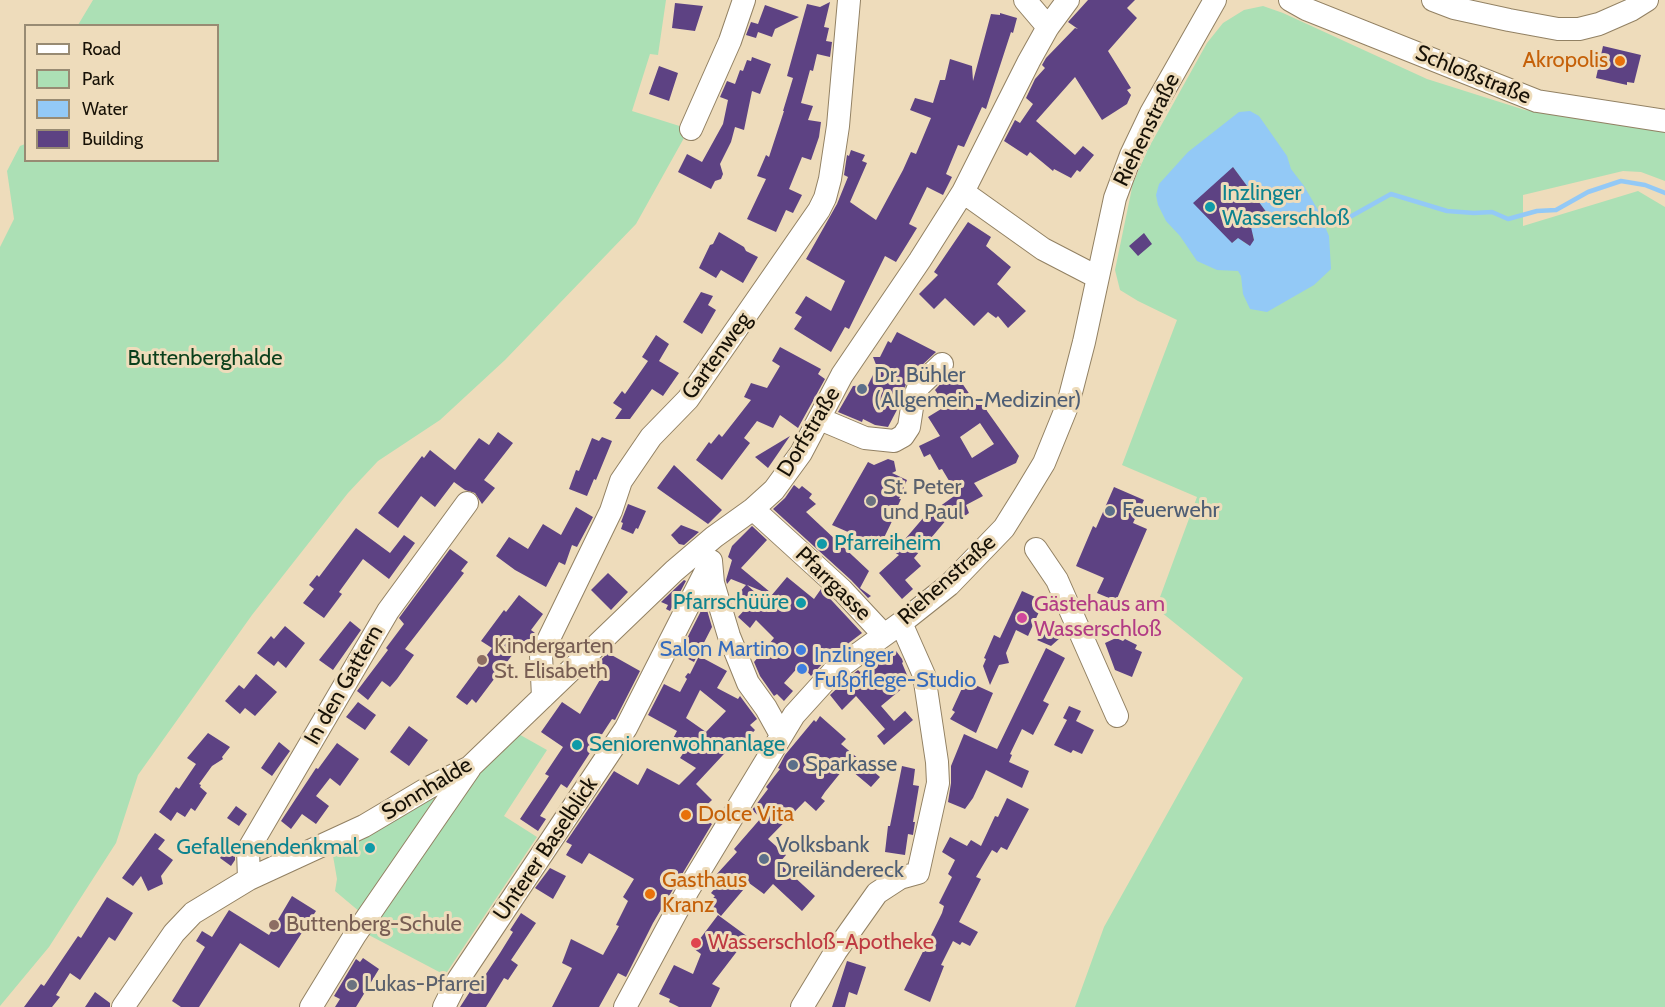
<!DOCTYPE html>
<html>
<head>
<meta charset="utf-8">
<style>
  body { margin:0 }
  #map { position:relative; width:1665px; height:1007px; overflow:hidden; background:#eedcbb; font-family:Cabin,sans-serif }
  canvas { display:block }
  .legend { position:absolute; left:24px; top:24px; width:195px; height:138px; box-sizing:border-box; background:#eedcbb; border:2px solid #988b73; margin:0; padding:8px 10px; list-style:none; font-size:18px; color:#171106 }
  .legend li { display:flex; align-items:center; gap:12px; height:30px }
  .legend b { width:30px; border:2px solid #988b73 }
</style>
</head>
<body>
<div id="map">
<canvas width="1665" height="1007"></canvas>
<ul class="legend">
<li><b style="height:8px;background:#fff"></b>Road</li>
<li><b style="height:16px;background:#ace0b5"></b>Park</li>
<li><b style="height:16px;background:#93c9f6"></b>Water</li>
<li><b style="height:16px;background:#5d4283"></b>Building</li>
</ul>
</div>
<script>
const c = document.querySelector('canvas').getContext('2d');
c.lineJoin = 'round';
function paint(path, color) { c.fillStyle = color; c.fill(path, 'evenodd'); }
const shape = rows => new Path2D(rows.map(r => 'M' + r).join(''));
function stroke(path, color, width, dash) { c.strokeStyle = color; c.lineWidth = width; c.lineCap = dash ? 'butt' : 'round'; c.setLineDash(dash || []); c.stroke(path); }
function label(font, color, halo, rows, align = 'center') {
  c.font = font + ' Cabin,sans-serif'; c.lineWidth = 6; c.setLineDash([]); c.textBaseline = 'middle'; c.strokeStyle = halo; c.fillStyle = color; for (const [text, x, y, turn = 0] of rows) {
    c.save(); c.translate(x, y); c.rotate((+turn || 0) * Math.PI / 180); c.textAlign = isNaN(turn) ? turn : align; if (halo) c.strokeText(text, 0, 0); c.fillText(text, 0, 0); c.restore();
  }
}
paint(shape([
  [93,0,666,0,658,55,650,54,632,111,689,129,636,224,505,360,440,420,378,461,348,493,252,615,138,775,116,843,49,947,0,1006,0,247,14,219,7,171,20,146,25,144,26,160,218,160,218,26,78,25],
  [1263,6,1283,13,1427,79,1525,110,1665,132,1665,181,1641,172,1623,171,1523,195,1523,226,1638,191,1665,207,1665,1007,1075,1007,1104,927,1243,678,1156,608,1197,497,1122,465,1177,320,1138,301,1120,290,1115,270,1133,183,1148,149,1207,43,1223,23,1244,10],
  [515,732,547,750,504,816,537,837,445,975,365,933,483,766],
  [435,794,443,800,360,912,335,891,337,879,332,850]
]), '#ace0b5');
paint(shape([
  [1250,111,1259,116,1287,156,1291,169,1304,186,1318,210,1329,236,1330,252,1331,269,1314,285,1267,312,1250,309,1243,294,1241,276,1238,271,1217,270,1197,261,1180,236,1166,221,1158,205,1156,195,1159,184,1188,152,1239,112],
  [1233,167,1267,213,1243,234,1253,234,1254,240,1249,245,1243,242,1243,234,1232,243]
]), '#93c9f6');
stroke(shape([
  [1322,221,1334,221,1348,218,1391,194,1447,211,1474,213,1492,212,1508,219,1537,211,1556,210,1588,192,1621,181,1645,185,1665,193]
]), '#93c9f6', 4.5);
paint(shape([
  [1088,0,1135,0,1127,8,1137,18,1108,51,1131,88,1127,90,1131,95,1127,104,1102,120,1075,77,1036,121,1075,155,1083,146,1094,155,1080,172,1077,170,1071,178,1054,169,1053,171,1030,152,1027,156,1004,141,1015,120,1020,123,1033,104,1026,98,1035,79,1045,68,1042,65,1046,58,1075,28,1078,29,1068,22],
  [830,2,824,27,829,28,826,41,832,42,830,57,817,54,813,71,810,70,801,103,813,106,808,120,821,122,819,137,811,160,802,157,789,189,802,195,793,213,786,210,776,232,747,219,766,179,757,176,766,155,769,157,784,111,783,111,793,78,787,76,807,4,820,7],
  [675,3,703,6,695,31,672,28],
  [765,5,799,17,775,29,772,37,758,32,756,38,746,35,751,22,758,24],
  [1000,13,1017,18,1013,33,1011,32,986,109,982,107,964,147,958,145,946,174,952,177,943,195,927,187,909,224,917,228,896,262,885,256,849,329,845,327,831,352,794,329,802,317,795,313,806,296,831,311,845,281,806,259,837,204,848,177,844,175,847,155,849,156,851,150,865,155,862,161,867,163,850,202,876,220,903,170,911,152,916,154,931,118,910,110,915,98,933,103,940,80,945,80,950,59,972,66,973,81,991,14,1000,15],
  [1603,46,1641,55,1634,83,1627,82,1627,85,1596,78],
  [752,57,771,64,760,94,752,91,744,130,735,127,731,142,720,164,723,174,721,179,715,181,711,189,678,172,687,154,702,162,723,124,728,100,720,97,727,81,735,84,740,70,743,71,747,60,751,61],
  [659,66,678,73,669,101,649,94],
  [1233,167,1267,213,1251,227,1254,240,1250,246,1238,238,1232,243,1193,203],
  [968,222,991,237,986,246,1011,267,997,284,1026,311,1008,328,998,316,996,318,988,312,974,326,945,298,934,309,919,294,938,275,934,272],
  [719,232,744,247,746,251,758,257,743,283,721,270,716,278,699,268,710,245,713,244],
  [1144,233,1152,244,1138,256,1129,246],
  [701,292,713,296,708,305,716,310,702,334,683,322],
  [897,332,936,352,920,367,919,365,907,381,899,406,888,427,875,425,863,419,862,422,838,412,853,386,868,385,877,367,873,357,880,357,888,341,891,343],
  [656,335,669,344,659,361,679,373,663,396,652,389,630,419,615,419,622,409,613,403,622,391,625,394,648,361,642,357],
  [780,347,821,369,818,374,825,379,798,428,780,415,773,428,757,421,744,438,750,443,722,480,696,460,709,442,711,444,719,434,722,437,751,400,744,397,751,383,767,388,780,366,772,361],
  [953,370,977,405,985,405,987,411,1019,456,1016,463,974,483,983,496,966,505,969,513,959,520,953,512,914,558,921,566,905,580,913,589,902,599,879,573,899,555,894,552,930,510,932,512,957,494,942,469,939,470,930,454,924,457,919,446,940,436,928,417,946,406,935,390],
  [980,423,994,444,972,458,960,437],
  [498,432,513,443,484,480,495,488,482,504,475,493,465,490,454,482,435,507,421,496,398,528,378,513,422,456,424,458,430,450,455,470,479,438,489,445],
  [790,436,768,468,755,457],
  [602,437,612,441,596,480,594,479,587,496,569,489,576,470,579,471,592,438,599,441],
  [888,459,894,461,896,471,892,473,907,480,899,499,901,499,894,514,895,515,880,546,832,525,868,462,874,465],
  [674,465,722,510,708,524,657,488],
  [794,485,799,489,802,486,812,494,809,498,816,504,806,512,869,571,860,588,871,596,868,598,851,580,773,509,785,498],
  [1114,487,1144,500,1133,523,1147,529,1116,601,1097,593,1104,578,1076,566,1093,526,1096,528],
  [628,504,646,511,638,529,636,528,633,534,621,529,623,523,621,522],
  [576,507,593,517,577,547,572,545,565,565,559,562,546,587,515,570,496,556,509,537,528,549,543,524,561,535],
  [681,525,699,532,684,545,679,544,671,535],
  [752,526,767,540,741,568,770,592,769,594,747,585,766,602,787,577,814,599,821,589,862,633,825,661,811,676,801,664,784,683,793,691,784,701,777,694,774,696,760,676,754,662,774,638,756,620,750,628,738,617,749,605,737,595,746,585,731,579,727,584,726,580,732,560,728,557,732,546],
  [356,528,390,553,404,535,415,543,389,579,363,559,339,592,342,594,324,618,303,603,314,589,309,585,317,575,319,577],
  [450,549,468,562,461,571,464,573,405,649,414,655,397,679,390,687,382,681,368,700,357,691,388,650,386,648,404,624,399,618],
  [608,573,628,592,611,610,591,590],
  [684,580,686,581,670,611,666,609,668,605,661,602],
  [1022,591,1044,601,1028,636,1016,630,1006,653,1009,663,999,665,990,685,983,666,986,659,984,658,994,635,1000,638],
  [519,595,543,614,531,630,535,633,520,653,516,650,476,703,472,699,467,705,456,697,492,648,481,641,504,610,506,612],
  [702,609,707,610,712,627,694,662,679,654],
  [350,621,361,630,333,670,319,660],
  [285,626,305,643,286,668,278,661,274,666,257,653,271,636,274,639],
  [1051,628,1060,638,1051,646,1037,640],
  [1116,638,1123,641,1125,639,1137,645,1135,649,1142,652,1132,677,1115,670,1105,643],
  [894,648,902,659,903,662,902,663,910,682,881,706,894,721,905,711,913,720,884,745,877,736,885,729,856,696,842,710,830,695,848,678,858,670,860,672],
  [1046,648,1065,658,1043,701,1049,704,1033,735,1022,729,1010,754,1012,755,1009,762,1029,771,1022,788,986,770,973,798,965,809,948,802,951,783,951,766,964,734,997,749],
  [608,653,640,671,615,720,612,719,567,788,561,784,540,816,546,819,538,831,520,819,549,776,545,774,563,747,541,732,562,702,580,714,601,678,589,671],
  [699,656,727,671,717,688,738,699,740,696,757,719,750,725,755,730,741,746,736,741,696,784,712,800,697,814,712,824,653,923,626,977,618,973,599,1007,552,1007,572,968,562,963,571,939,603,955,619,926,616,925,628,901,623,897,634,879,589,853,582,864,566,855,572,845,566,842,614,771,638,785,647,768,679,785,696,768,680,758,688,746,669,746,677,731,648,715,664,684,680,692,687,679,685,677,688,673,690,674],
  [700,690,726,711,706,732,686,718],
  [256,674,277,692,255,716,245,708,240,714,225,701,239,685,244,689],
  [971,683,993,693,976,733,950,719,955,712,952,710,964,684,970,686],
  [358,702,376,715,365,730,346,717],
  [1069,706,1081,711,1076,721,1094,730,1082,754,1073,750,1071,753,1054,745,1067,720,1063,718],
  [820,716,846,739,841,744,880,777,871,787,846,766,825,792,821,798,825,801,816,811,805,801,768,839,786,855,779,863,815,896,802,911,773,884,764,894,749,883,721,916,708,904,715,896,711,893,721,881,715,876,737,852,734,849,761,818,752,810,768,789,766,787,780,769,778,768,785,755,814,720,816,722],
  [409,726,428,740,409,766,390,752],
  [208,733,230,747,222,757,223,759,212,766,199,784,201,785,200,787,207,793,195,811,191,808,185,817,177,812,171,821,159,812,176,787,179,789,196,764,187,758],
  [279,742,290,751,272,776,261,768],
  [337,743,359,759,340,786,330,778,316,796,329,806,316,824,302,814,291,829,281,821,316,768,318,769],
  [902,766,915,769,913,785,919,786,913,822,915,822,913,835,908,834,905,855,885,852,888,826,890,826],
  [1007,798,1029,809,1007,850,1001,847,997,853,992,850,976,877,981,879,959,922,978,932,970,946,962,942,960,945,953,941,941,965,944,966,930,1002,904,990,942,913,944,906,939,903,952,877,948,874,955,860,942,852,950,837,967,846,971,840,981,846,995,816,998,817],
  [236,806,247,814,239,826,227,818],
  [155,833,165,840,158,849,173,860,161,876,163,884,148,891,141,876,133,886,122,878],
  [228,845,235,849,235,860,231,866,220,858],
  [550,868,566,876,553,899,535,888],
  [292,896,316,911,279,968,240,943,199,1007,181,1007,172,1001,205,947,196,941,202,931,212,937,229,910,269,935],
  [107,897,133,913,115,941,109,937,80,980,70,973,56,995,60,997,52,1007,24,1007,41,984,44,986,78,936,81,938],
  [521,913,536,923,511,960,518,965,508,980,504,978,486,1007,460,1007,473,987,476,989,500,953,513,932,510,930],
  [718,915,748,937,712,984,720,988,711,1007,679,1007,669,1002,670,999,659,994,674,965,693,974,701,954,693,948],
  [363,958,379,969,356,1007,335,1007,340,999,334,996,356,959,360,962],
  [847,961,866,967,857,995,849,992,845,1007,832,1007],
  [95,992,110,1003,110,1007,85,1007]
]), '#5d4283');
const minor = shape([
  [1025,0,1048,27],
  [1290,0,1306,9,1537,101,1665,121],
  [1433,0,1454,8,1509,20,1558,29,1579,29,1599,24,1631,10,1647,0],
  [691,129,730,41,744,0],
  [963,192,1043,249,1097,277],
  [820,419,865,438,894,441,903,436,909,427,913,401,919,386,942,364],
  [753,509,842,590,884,635],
  [1036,549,1057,580,1117,716],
  [711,561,713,583,729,636,748,683,766,708,781,735],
  [543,697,541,655,611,511,621,481,651,437,688,399,819,210,825,198,830,179,838,126,849,0],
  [249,879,248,850,388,611,467,503],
  [123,1007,174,933,193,913,249,879,364,826,428,788,470,767,674,571,714,537,753,509,774,490,801,453,842,375,920,260,963,192,1029,61,1048,27,1068,0],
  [311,1007,355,935,470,768],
  [444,1007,456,983,626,728,711,561],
  [625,1007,688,890,794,715,833,672,901,623,949,585,1004,528,1024,496,1044,463,1068,404,1084,342,1115,198,1131,155,1151,113,1215,0],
  [802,1007,836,951,877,893,900,878,918,873,938,783,937,762,924,675,901,623]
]);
stroke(minor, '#928163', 24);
stroke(minor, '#fff', 22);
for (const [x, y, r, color] of [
  [1620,61,6,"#e8710a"],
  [1210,207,6,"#0f9aa8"],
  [862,389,6,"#5c6f8a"],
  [871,501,6,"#6b7280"],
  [1110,511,6,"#5c6f8a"],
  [822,544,6,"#0f9aa8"],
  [801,603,6,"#0f9aa8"],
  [1022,618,6,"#d1479c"],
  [801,650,6,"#3f7fe0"],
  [482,660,6,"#8d6e63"],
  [802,669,6,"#3f7fe0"],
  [577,745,6,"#0f9aa8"],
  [793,765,6,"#5c6f8a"],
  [686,815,6,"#e8710a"],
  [370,848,6,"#0f9aa8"],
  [764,859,6,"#5c6f8a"],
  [650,894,6,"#e8710a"],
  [274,925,6,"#8d6e63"],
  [696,943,6,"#e0444e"],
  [352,985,6,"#6b7280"]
]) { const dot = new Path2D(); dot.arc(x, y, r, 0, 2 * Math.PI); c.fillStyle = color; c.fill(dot); stroke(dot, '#eedcbb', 2); }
label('22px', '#c56008', '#eedcbb', [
  ["Akropolis",1608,61,"right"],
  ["Dolce Vita",698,815],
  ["Gasthaus",662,881],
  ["Kranz",662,906]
], 'left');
label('22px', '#171106', '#eedcbb', [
  ["Schloßstraße",1473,75,22],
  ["Riehenstraße",1147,130,-64],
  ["Gartenweg",717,356,-54],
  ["Dorfstraße",809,432,-59],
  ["Riehenstraße",947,580,-42],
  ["Pfarrgasse",833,584,44],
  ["In den Gattern",344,685,-60],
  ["Sonnhalde",427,789,-31],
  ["Unterer Baselblick",546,849,-56]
]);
label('22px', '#0d838f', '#eedcbb', [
  ["Inzlinger",1222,194],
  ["Wasserschloß",1222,219],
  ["Pfarreiheim",834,544],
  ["Pfarrschüüre",789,603,"right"],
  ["Seniorenwohnanlage",589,745],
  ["Gefallenendenkmal",358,848,"right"]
], 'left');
label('22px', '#0a3f1b', '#eedcbb', [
  ["Buttenberghalde",205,359]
]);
label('22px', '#4e5e75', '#eedcbb', [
  ["Dr. Bühler",874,376],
  ["(Allgemein-Mediziner)",874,401],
  ["Feuerwehr",1122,511],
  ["Sparkasse",805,765],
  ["Volksbank",776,846],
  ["Dreiländereck",776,871]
], 'left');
label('22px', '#5b616d', '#eedcbb', [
  ["St. Peter",883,488],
  ["und Paul",883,513],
  ["Lukas-Pfarrei",364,985]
], 'left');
label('22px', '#b23c85', '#eedcbb', [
  ["Gästehaus am",1034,605],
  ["Wasserschloß",1034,630]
], 'left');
label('22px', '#785e54', '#eedcbb', [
  ["Kindergarten",494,647],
  ["St. Elisabeth",494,672],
  ["Buttenberg-Schule",286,925]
], 'left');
label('22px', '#366cbe', '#eedcbb', [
  ["Salon Martino",789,650],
  ["Inzlinger",814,656,"left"],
  ["Fußpflege-Studio",814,681,"left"]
], 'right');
label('22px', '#be3a42', '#eedcbb', [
  ["Wasserschloß-Apotheke",708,943]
], 'left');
</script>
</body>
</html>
